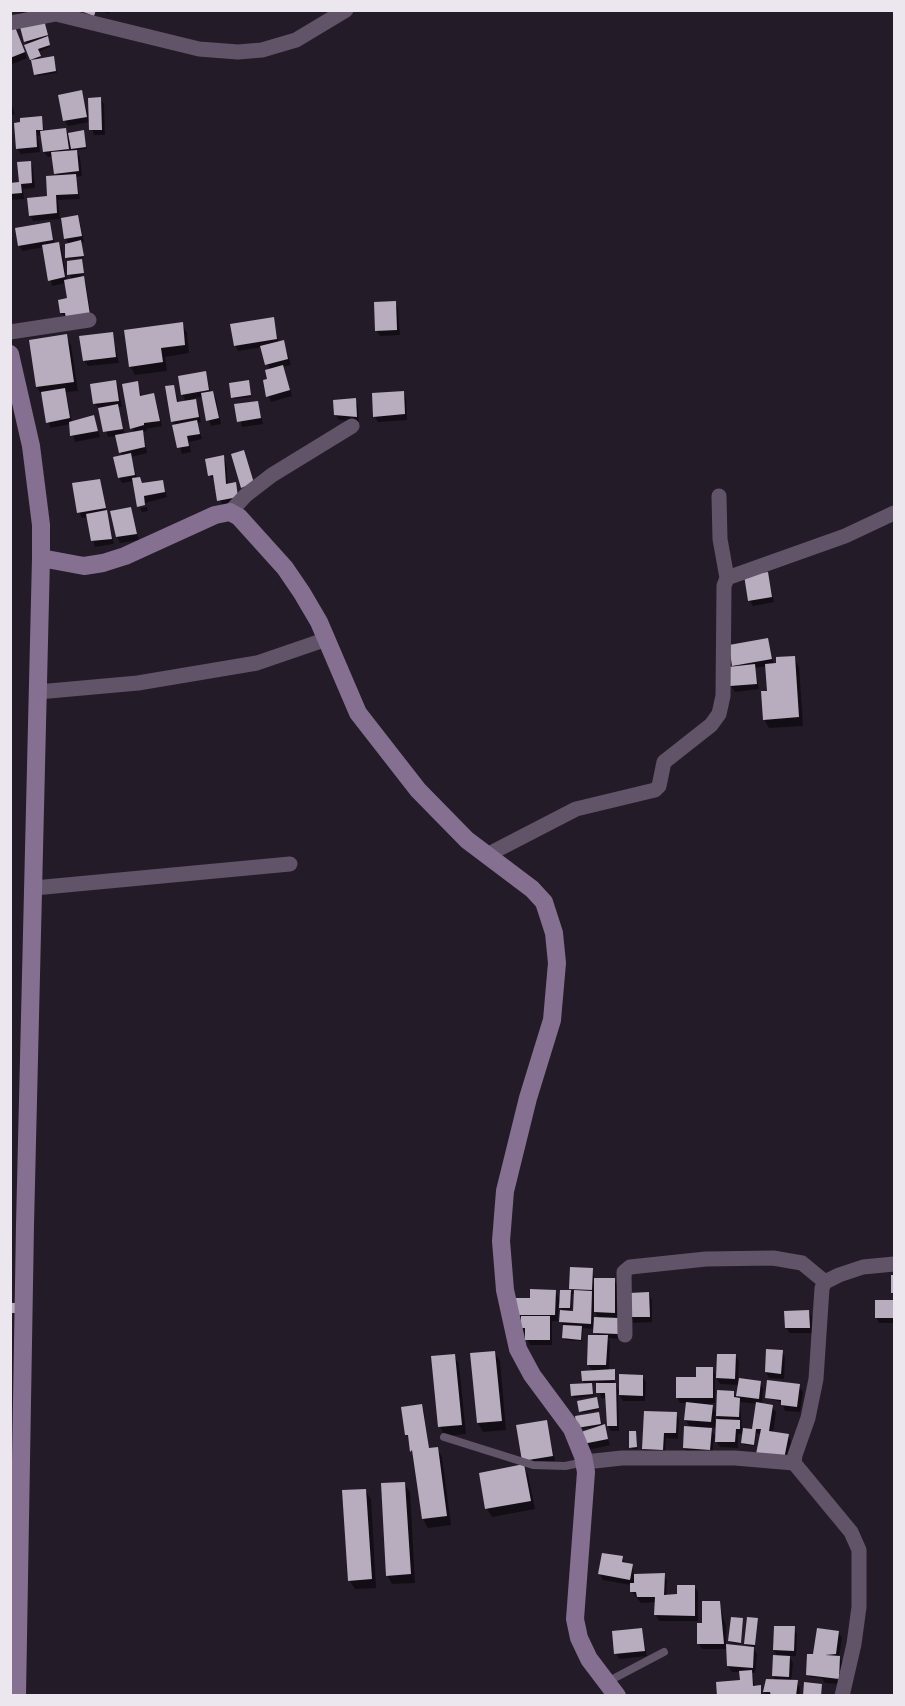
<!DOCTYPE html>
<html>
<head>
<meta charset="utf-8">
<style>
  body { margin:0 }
  #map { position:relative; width:905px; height:1706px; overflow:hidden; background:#241b28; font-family:"IBM Plex Sans",sans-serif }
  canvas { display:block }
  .frame { position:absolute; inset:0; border:12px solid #ece6ef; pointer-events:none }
</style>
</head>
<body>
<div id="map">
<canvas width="905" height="1706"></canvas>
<div class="frame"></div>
</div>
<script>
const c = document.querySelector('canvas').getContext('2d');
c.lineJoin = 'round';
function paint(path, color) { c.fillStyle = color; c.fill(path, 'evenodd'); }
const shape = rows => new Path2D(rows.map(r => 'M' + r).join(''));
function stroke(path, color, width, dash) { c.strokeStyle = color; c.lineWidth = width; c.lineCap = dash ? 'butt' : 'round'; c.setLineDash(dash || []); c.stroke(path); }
paint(shape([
  [19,10,43,10,19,14],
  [109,10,109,14,102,11,102,10],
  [43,22,50,47,38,52,41,60,54,60,57,73,37,76,26,41],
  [10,30,18,34,27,58,10,65],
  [82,92,88,114,100,99,104,104,105,135,94,135,90,122,68,126,65,121],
  [10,100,15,114,10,116],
  [41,118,45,132,65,130,68,134,83,132,87,149,76,150,80,157,82,176,76,177,80,199,58,200,60,219,33,221,30,215,48,197,57,176,53,157,48,157,44,152,42,135,38,136,40,152,21,154,17,148],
  [30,162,33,168,35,188,23,189,24,199,10,200,10,184,20,184],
  [77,217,80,222,84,242,80,243,84,258,68,259,69,244,66,239],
  [49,224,55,244,58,244,62,249,67,281,71,280,69,263,82,263,84,275,81,275,86,284,92,321,65,318,62,313,68,300,66,283,52,286,44,247,22,251,19,245],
  [395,302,398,308,400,335,380,336,376,330],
  [273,319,279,343,283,342,286,348,291,365,283,367,292,396,271,402,264,381,269,381,270,370,262,347,238,351,235,345],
  [182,324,187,333,189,353,165,357,167,371,135,375,130,366],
  [112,333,119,363,88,366,84,360],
  [66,336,71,345,78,391,66,392,72,422,94,416,100,437,75,442,70,424,51,428,48,422,42,396,37,387],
  [206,373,211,393,216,398,221,424,211,426,203,397,194,398,198,406,201,422,197,423,202,439,189,442,191,452,182,454,173,421,173,386,179,403,186,402,182,394],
  [115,381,118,387,122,407,118,407,125,435,134,433,124,386,137,383,142,397,153,395,156,401,162,426,146,429,147,431,143,432,147,453,131,457,137,479,140,478,143,485,162,481,167,497,138,505,134,481,122,483,119,477,122,456,117,436,108,437,100,409,95,404],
  [249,384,251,397,234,399,233,397],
  [403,392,406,398,407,420,378,422,375,417],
  [355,400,358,406,359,422,339,420,335,414],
  [257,402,263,424,242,427,236,405],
  [223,457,226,462,228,485,235,484,240,503,222,506,215,480,209,475],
  [99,481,114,544,95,547,88,517,82,518,79,512],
  [147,507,148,511,142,512,140,508],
  [130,508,139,540,120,543,117,537],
  [767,573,774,602,753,606,750,601],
  [768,640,774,665,794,658,799,667,803,726,769,728,764,719,769,692,767,666,755,668,759,689,735,692,731,686,730,669,735,668,734,665],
  [592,1269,595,1280,614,1280,618,1285,621,1339,608,1338,610,1342,609,1371,615,1373,614,1382,620,1393,642,1376,646,1382,645,1401,623,1401,618,1392,619,1431,611,1431,608,1426,607,1398,601,1398,598,1382,591,1383,594,1396,574,1398,573,1395,586,1385,583,1381,593,1372,588,1364,597,1336,595,1329,583,1328,582,1341,565,1340,564,1327,561,1322,563,1312,558,1303,558,1321,552,1321,552,1345,530,1345,522,1328,522,1320,517,1314,531,1300,555,1291,561,1302,561,1291,573,1292,571,1288],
  [572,1294,575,1294,574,1312,571,1312],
  [594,1310,599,1319,593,1319],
  [649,1294,652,1300,652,1322,634,1323,631,1317],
  [876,1302,894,1302,894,1323,879,1323,876,1317],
  [809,1312,812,1317,812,1333,790,1333,786,1328],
  [782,1351,785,1357,784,1379,769,1378,766,1372],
  [494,1352,500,1361,506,1430,483,1432,478,1423],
  [454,1355,459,1364,466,1434,445,1436,440,1427],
  [736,1356,739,1362,738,1379,760,1382,763,1388,762,1405,772,1407,776,1412,773,1433,788,1436,791,1441,787,1464,761,1434,756,1433,755,1446,744,1445,743,1434,738,1434,738,1448,720,1447,714,1437,712,1455,688,1453,684,1448,690,1428,686,1420,687,1403,680,1403,677,1397,712,1369,717,1377],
  [715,1375,720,1384,739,1385,738,1400,733,1392,717,1415,711,1403,715,1403],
  [740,1402,758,1404,755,1430,742,1429],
  [715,1413,720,1421,715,1420],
  [709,1427,717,1428,717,1439],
  [799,1386,803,1392,800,1412,785,1411,782,1402,766,1398],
  [597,1401,599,1410,581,1413,580,1411],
  [421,1405,424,1411,429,1450,437,1448,442,1457,451,1525,428,1528,423,1519,414,1452,407,1435],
  [676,1414,679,1419,678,1439,666,1438,665,1455,647,1455,644,1449],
  [599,1416,610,1445,588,1450,584,1444,596,1427,579,1429,576,1417],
  [546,1421,555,1461,527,1466,524,1460],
  [636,1433,637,1449,632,1449,630,1447],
  [523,1466,528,1475,535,1509,492,1517,487,1509],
  [404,1484,410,1492,415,1583,392,1584,387,1575],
  [365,1490,371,1499,376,1588,355,1589,349,1580],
  [622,1558,626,1563,632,1565,634,1576,664,1575,667,1581,666,1597,679,1596,694,1586,698,1592,698,1621,659,1621,656,1615,656,1602,641,1603,632,1592,631,1585,603,1580,600,1574],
  [719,1602,726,1627,726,1646,748,1648,746,1644,757,1620,758,1622,755,1647,752,1647,757,1654,755,1673,752,1673,755,1687,760,1687,763,1696,718,1696,741,1682,741,1672,732,1672,728,1666,728,1649,702,1649,699,1644,703,1625],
  [742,1620,741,1644,731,1643,729,1641],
  [794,1628,797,1634,796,1656,789,1656,793,1663,791,1682,797,1682,800,1688,799,1696,767,1696,764,1692,776,1681,773,1676,778,1657,774,1650],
  [642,1629,647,1656,619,1659,616,1653],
  [839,1632,842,1638,839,1657,843,1663,841,1684,825,1683,822,1678,809,1677,816,1656]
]), '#0007');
paint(shape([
  [78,10,96,10,94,16],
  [44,20,48,35,24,42,20,27],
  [15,27,25,52,10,58,10,28],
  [48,36,50,45,38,49,41,56,30,60,24,45],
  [54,56,56,71,34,75,31,60],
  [82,90,87,117,63,121,58,95],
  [101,97,102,130,89,130,88,98],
  [42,116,43,130,36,130,37,147,16,149,14,123,20,122,20,118],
  [66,128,69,149,43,152,40,131],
  [84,130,86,147,71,149,68,133],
  [77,150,79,171,54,174,51,152],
  [31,161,32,183,21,184,22,193,10,194,10,183,19,182,17,162],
  [76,174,78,194,56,195,57,213,29,216,27,198,47,196,46,176],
  [78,215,82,236,64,239,61,218],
  [50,222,53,240,18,246,15,228],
  [81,240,84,256,65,258,65,244],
  [59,242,65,277,48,281,42,245],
  [82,259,84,273,67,275,67,261],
  [84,276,90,315,66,319,65,313,60,313,58,300,67,298,64,280],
  [396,301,397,330,375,331,374,302],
  [274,317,277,339,234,346,230,324],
  [183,322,185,345,161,348,163,362,129,367,124,330],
  [113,332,116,357,83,361,79,336],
  [67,334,74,382,36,387,29,340],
  [284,340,288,359,265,365,260,346],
  [283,365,290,390,266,397,263,380,267,379,265,370],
  [206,371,209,390,181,395,178,376],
  [116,380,119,401,93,404,90,384],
  [249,380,251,395,231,398,229,383],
  [138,381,140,396,154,393,160,421,144,423,144,425,130,429,122,384],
  [174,385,177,402,196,399,199,417,171,422,165,386],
  [65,388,70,418,46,423,41,392],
  [213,391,219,418,206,421,201,393],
  [404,391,405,414,373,417,372,393],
  [356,398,357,417,334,415,333,400],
  [258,401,261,418,237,422,234,404],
  [118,404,123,429,103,432,98,408],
  [94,415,98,431,70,436,69,422],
  [197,420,200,434,187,436,189,446,177,448,172,425],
  [143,430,145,447,119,453,115,435],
  [244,450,254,483,241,488,231,454],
  [131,453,135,475,118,478,113,457],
  [224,455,226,484,236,482,238,497,217,501,213,475,208,476,205,459],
  [140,477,142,483,163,480,165,492,144,496,145,505,137,507,132,478],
  [100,479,106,508,77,513,72,483],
  [131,507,137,534,116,537,110,511],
  [107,510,112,539,91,541,86,514],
  [768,572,772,597,748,601,744,575],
  [768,638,772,659,732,666,729,645],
  [795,656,799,717,763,720,761,691,767,691,765,664,776,663,776,657],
  [755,664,757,684,730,686,728,667],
  [570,1267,593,1268,592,1290,569,1289],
  [891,1275,894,1275,894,1293,891,1293],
  [594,1278,615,1278,615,1313,594,1312],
  [530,1289,556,1290,555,1315,515,1315,515,1298,530,1298],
  [560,1290,571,1290,570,1308,559,1308],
  [574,1290,592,1291,591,1324,559,1322,560,1310,573,1311],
  [649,1292,650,1317,629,1317,629,1293],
  [875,1300,894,1300,894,1318,875,1318],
  [10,1303,15,1303,15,1313,10,1313],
  [809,1310,810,1328,785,1328,784,1311],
  [521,1316,550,1316,550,1340,525,1340,525,1328,521,1328],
  [594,1317,619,1318,618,1334,593,1333],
  [563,1325,582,1326,581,1340,562,1338],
  [588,1335,608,1335,606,1365,587,1365],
  [766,1349,783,1350,781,1374,765,1372],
  [495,1351,502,1421,477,1423,470,1353],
  [455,1354,462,1425,438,1427,431,1356],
  [717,1354,736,1354,735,1379,716,1378],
  [696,1367,713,1367,713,1398,676,1398,676,1377,696,1377],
  [615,1369,615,1380,582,1381,581,1371],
  [619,1374,643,1375,643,1396,619,1395],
  [739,1378,761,1381,759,1399,736,1396],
  [767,1380,800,1384,797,1407,781,1405,781,1400,765,1398],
  [592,1383,593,1394,571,1396,570,1384],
  [596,1383,616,1383,617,1426,607,1426,605,1393,596,1393],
  [717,1390,734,1391,734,1397,740,1398,739,1417,716,1416],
  [597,1397,599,1408,579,1412,577,1401],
  [686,1402,713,1405,711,1422,684,1420],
  [756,1402,773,1405,769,1431,789,1434,784,1459,756,1454,761,1429,756,1429,754,1445,741,1443,743,1428,752,1429],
  [422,1404,429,1448,438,1447,447,1516,422,1519,412,1450,410,1452,408,1435,405,1435,401,1407],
  [644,1411,677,1412,676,1433,664,1433,663,1450,642,1449],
  [599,1412,601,1424,577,1428,575,1416],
  [716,1419,740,1420,740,1429,736,1429,735,1442,715,1442],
  [547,1420,553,1456,522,1461,516,1425],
  [605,1424,608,1439,583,1444,581,1432],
  [684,1426,712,1428,710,1450,683,1448],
  [629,1431,636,1431,637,1447,629,1448],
  [524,1464,531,1501,485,1509,479,1473],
  [405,1482,411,1574,386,1576,381,1483],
  [366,1489,372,1579,348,1581,342,1490],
  [602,1553,623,1556,622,1562,633,1564,630,1580,598,1574],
  [665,1573,664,1595,677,1594,677,1585,695,1585,695,1616,654,1615,655,1597,637,1597,636,1592,630,1592,630,1583,634,1583,634,1574],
  [702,1601,720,1601,724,1644,697,1644,697,1623,702,1623],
  [731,1617,743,1618,741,1643,728,1641],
  [747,1617,758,1618,755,1645,744,1644],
  [774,1626,795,1626,794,1651,773,1650],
  [642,1628,645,1651,614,1654,612,1631],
  [817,1628,839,1631,836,1654,825,1655,840,1656,839,1679,806,1675,807,1654,813,1654],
  [726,1644,754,1647,753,1668,727,1666],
  [773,1655,790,1656,789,1677,772,1676],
  [752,1670,753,1686,761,1685,761,1696,717,1696,716,1682,740,1680,739,1671],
  [766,1679,798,1680,796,1696,771,1696,770,1692,763,1692],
  [804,1682,822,1684,821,1696,803,1696]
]), '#b8adbe');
stroke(shape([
  [444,1437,533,1465,565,1466,585,1462],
  [607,1682,664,1652]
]), '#615368', 8);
stroke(shape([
  [10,23,56,14,199,49,238,52,262,50,296,40,346,10],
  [10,332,89,320],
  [719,496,720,539,727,578],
  [230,512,246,495,272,475,352,426],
  [38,692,138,683,257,663,327,639],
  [487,855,576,809,655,790,659,786,664,762,711,725,719,714,723,696,724,586,727,578,845,536,894,513],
  [34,888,290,864],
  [625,1335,624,1272,630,1267,706,1259,773,1258,802,1263,825,1282],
  [585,1462,622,1458,735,1458,794,1463],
  [842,1696,854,1644,859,1607,859,1550,851,1532,794,1463,795,1455,808,1418,816,1379,822,1288,825,1282,839,1275,863,1267,894,1264]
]), '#615368', 15);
stroke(shape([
  [10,354,31,446,41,525,41,558,25,1225,17,1696],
  [41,558,84,566,103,563,125,556,215,515,230,512,239,517,285,568,302,593,319,622,358,713,418,790,467,840,532,889,544,902,554,933,557,963,552,1020,528,1098,505,1191,501,1241,505,1290,518,1349,532,1375,572,1429,583,1456,586,1472,575,1619,579,1638,589,1659,617,1696]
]), '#867091', 18);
</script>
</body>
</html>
